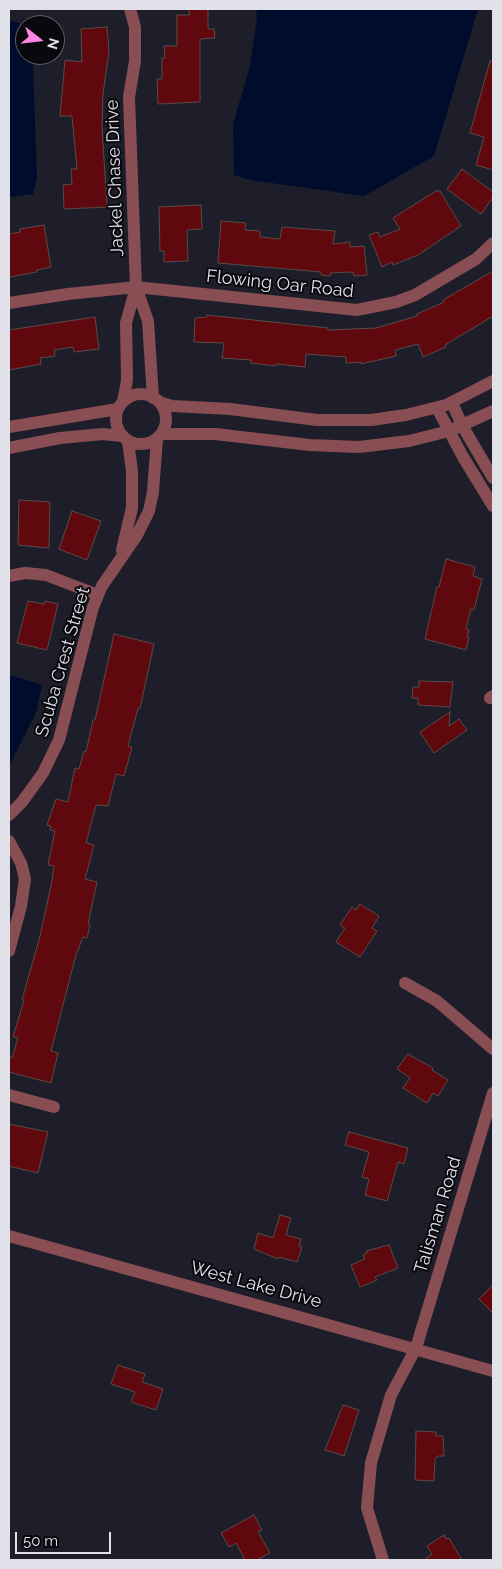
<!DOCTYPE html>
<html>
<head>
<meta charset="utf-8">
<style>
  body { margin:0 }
  #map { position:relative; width:502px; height:1569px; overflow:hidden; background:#1d1e29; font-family:Raleway,sans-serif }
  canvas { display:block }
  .frame { position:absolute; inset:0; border:10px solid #e0e1e9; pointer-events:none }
  .north { position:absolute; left:15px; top:15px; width:50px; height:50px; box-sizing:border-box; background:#08080d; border:1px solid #5e5f65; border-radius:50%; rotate:106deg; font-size:14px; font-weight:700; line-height:20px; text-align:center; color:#e0e1e9 }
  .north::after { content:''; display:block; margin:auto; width:18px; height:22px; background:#fd86e2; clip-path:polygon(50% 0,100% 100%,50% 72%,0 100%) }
  .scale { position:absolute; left:15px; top:1532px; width:96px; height:22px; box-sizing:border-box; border:2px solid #e0e1e9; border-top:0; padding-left:6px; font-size:15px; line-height:18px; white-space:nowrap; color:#e0e1e9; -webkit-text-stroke:4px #08080d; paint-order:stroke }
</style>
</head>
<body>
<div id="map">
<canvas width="502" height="1569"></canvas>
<div class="frame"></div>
<div class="north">N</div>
<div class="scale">50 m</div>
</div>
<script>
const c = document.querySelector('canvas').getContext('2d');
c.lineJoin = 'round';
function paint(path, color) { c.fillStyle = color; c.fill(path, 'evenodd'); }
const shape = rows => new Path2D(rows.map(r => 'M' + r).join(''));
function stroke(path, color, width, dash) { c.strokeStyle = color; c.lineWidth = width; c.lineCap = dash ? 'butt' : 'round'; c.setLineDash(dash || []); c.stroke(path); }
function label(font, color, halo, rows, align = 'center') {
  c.font = font + ' Raleway,sans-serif'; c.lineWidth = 4; c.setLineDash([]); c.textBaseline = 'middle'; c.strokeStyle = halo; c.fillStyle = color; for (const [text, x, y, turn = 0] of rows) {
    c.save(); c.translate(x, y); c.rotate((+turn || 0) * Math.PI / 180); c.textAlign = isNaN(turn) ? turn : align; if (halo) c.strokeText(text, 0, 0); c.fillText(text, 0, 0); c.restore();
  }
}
paint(shape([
  [256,9,478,9,434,156,364,196,250,180,234,175,233,124,249,70,257,19],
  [9,20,25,25,25,55,36,55,33,66,37,177,33,194,9,197],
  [13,676,42,685,36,713,9,766,9,677]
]), '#000c2c');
const building = shape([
  [188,9,208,9,208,29,214,29,215,38,200,39,200,102,158,104,157,79,162,79,162,58,165,58,164,46,177,46,177,15,190,15,188,9],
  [107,27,109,51,103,94,102,127,107,207,64,209,63,185,72,184,71,169,77,169,72,116,60,116,65,60,82,62,81,29,107,27],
  [490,61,493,61,493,170,476,165,484,137,470,133,490,61],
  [462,169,493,192,493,197,481,214,447,189,462,169],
  [436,191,440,191,461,226,418,255,393,265,392,262,382,267,369,235,378,232,380,237,400,229,393,218,436,191],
  [201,205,202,229,187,230,188,261,164,262,164,251,160,251,159,207,201,205],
  [221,221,246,223,245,230,260,231,260,237,280,239,282,227,335,231,333,244,350,242,350,247,364,246,367,275,354,276,353,272,330,273,330,276,321,275,321,272,218,263,221,221],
  [44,225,51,267,37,270,37,272,9,277,9,234,20,232,20,229,44,225],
  [493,271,493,316,445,345,446,347,423,357,418,344,395,350,396,356,361,364,361,362,346,363,346,357,306,354,305,367,276,364,275,366,251,363,251,360,222,358,224,343,194,342,195,318,207,317,207,315,328,328,328,330,376,328,417,316,417,314,444,302,443,300,493,271],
  [95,317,99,349,74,352,73,347,54,350,55,356,40,358,41,364,9,370,9,330,95,317],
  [19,500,50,502,49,548,18,545,19,500],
  [72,511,101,521,87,560,59,549,72,511],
  [446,559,475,567,473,576,482,579,474,610,471,609,466,629,469,630,467,637,469,637,466,650,425,639,437,587,439,587,446,559],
  [28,601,44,604,45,601,58,604,47,650,17,643,28,601],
  [114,634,154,644,140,708,138,708,128,746,132,747,124,776,116,774,108,806,96,805,86,843,94,845,85,879,97,882,88,924,90,924,87,938,83,937,76,955,51,1051,58,1053,51,1083,9,1072,9,1057,12,1058,18,1038,13,1037,24,1000,22,1000,40,936,52,881,54,866,48,865,55,831,50,830,51,826,47,825,56,799,68,802,75,768,79,769,84,751,86,752,93,720,95,720,114,634],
  [419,681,453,682,450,707,418,705,418,698,412,698,413,687,419,687,419,681],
  [450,712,449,726,459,719,467,730,434,753,420,732,450,712],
  [360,904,379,916,372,928,377,931,360,957,336,942,345,928,340,925,352,907,356,910,360,904],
  [408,1054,433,1068,432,1070,448,1080,438,1096,433,1093,427,1103,403,1088,410,1078,397,1069,408,1054],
  [9,1124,48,1132,38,1173,9,1166,9,1124],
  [349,1132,408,1148,404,1164,398,1162,387,1201,365,1195,369,1179,362,1177,369,1152,345,1145,349,1132],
  [280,1215,291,1218,286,1235,301,1239,299,1246,302,1247,297,1262,279,1257,278,1259,254,1249,258,1233,273,1238,280,1215],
  [389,1245,398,1268,375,1277,377,1280,360,1287,351,1265,365,1259,363,1255,367,1253,366,1251,389,1245],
  [493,1285,493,1313,479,1299,493,1285],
  [118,1365,145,1374,142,1382,163,1389,156,1410,131,1402,135,1392,111,1384,118,1365],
  [343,1405,359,1410,344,1456,325,1450,343,1405],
  [416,1431,436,1432,436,1436,443,1436,444,1456,438,1456,435,1459,434,1481,415,1480,416,1431],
  [254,1515,262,1530,258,1532,270,1553,257,1560,245,1560,236,1543,229,1547,221,1533,254,1515],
  [444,1535,446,1539,449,1538,462,1560,424,1560,432,1554,427,1546,444,1535]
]);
paint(building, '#5f080e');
stroke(building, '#5b4b49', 1);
stroke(shape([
  [136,287,148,321,153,398],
  [9,303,68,294,136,287,357,310,396,302,415,295,476,259,493,243],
  '116 419a25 25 0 1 1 50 0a25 25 0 1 1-50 0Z',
  [123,402,127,380,126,323,136,287,129,97,135,61,135,27,130,9],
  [159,402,172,406,230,409,317,420,371,420,406,415,446,405,493,381],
  [452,403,463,427,493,478],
  [437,408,463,457,493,506],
  [9,427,118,409],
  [161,434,215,434,310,445,359,447,409,441,449,431,493,411],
  [9,448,60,438,103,434,122,436],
  [122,550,132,508,132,471,128,441],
  [9,576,25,573,46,575,98,595],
  [490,698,493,696],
  [9,815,22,802,43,773,59,740,93,607,102,586,137,535,149,511,153,492,157,438],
  [9,841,21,863,25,879,21,906,9,951],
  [405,983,437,1001,493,1049],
  [9,1095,54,1107],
  [383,1560,367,1508,371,1463,391,1395,416,1348,493,1093]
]), '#894e53', 12);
stroke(shape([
  [9,1236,493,1371]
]), '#894e53', 12);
label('18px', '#e0e1e9', '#08080d', [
  ["Jackel Chase Drive",115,178,-92],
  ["Flowing Oar Road",280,284,6],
  ["Scuba Crest Street",63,662,-74],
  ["Talisman Road",438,1215,-73],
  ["West Lake Drive",256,1285,15]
]);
</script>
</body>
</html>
